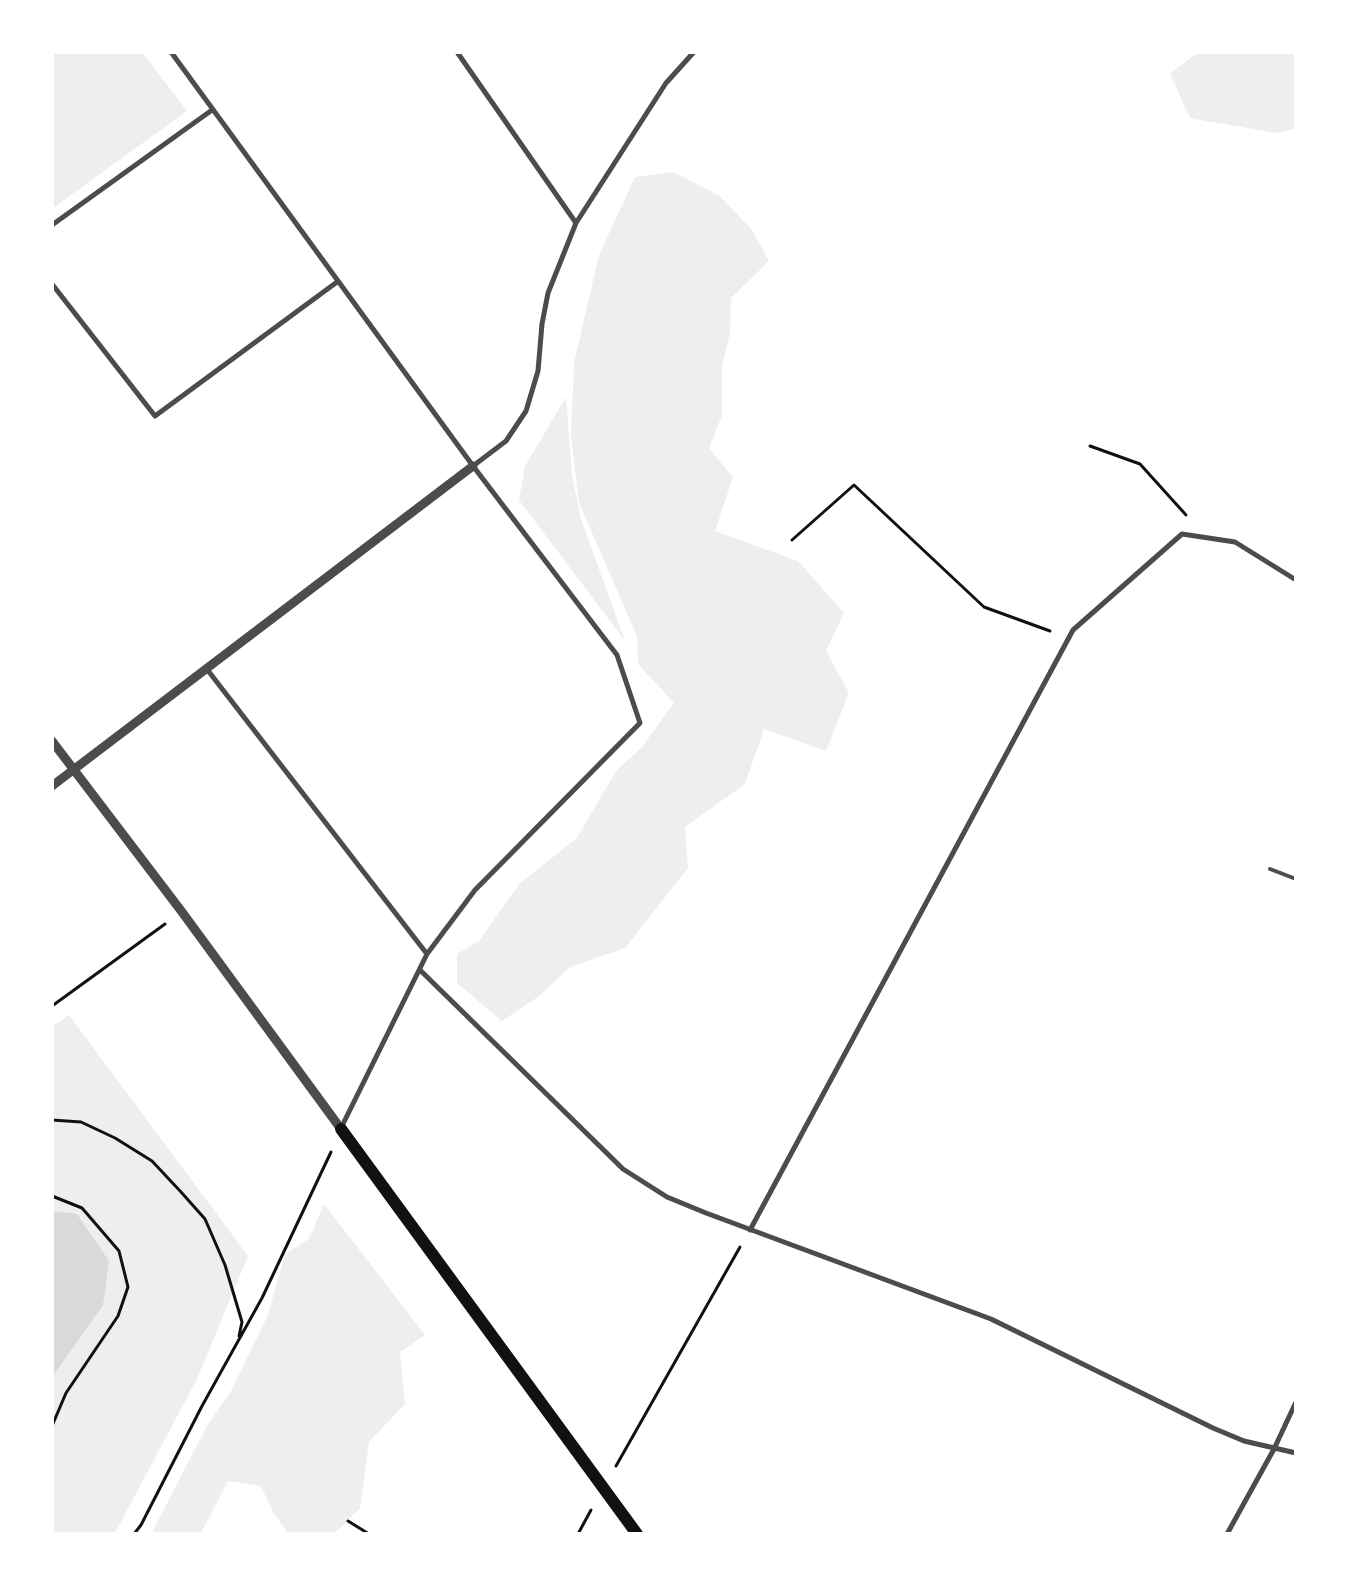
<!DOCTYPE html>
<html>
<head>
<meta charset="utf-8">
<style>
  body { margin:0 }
  #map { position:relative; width:1348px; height:1586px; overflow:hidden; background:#fff; font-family:Montserrat,sans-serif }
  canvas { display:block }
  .frame { position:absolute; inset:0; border:54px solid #fff; pointer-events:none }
</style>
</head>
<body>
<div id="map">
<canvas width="1348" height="1586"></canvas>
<div class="frame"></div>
</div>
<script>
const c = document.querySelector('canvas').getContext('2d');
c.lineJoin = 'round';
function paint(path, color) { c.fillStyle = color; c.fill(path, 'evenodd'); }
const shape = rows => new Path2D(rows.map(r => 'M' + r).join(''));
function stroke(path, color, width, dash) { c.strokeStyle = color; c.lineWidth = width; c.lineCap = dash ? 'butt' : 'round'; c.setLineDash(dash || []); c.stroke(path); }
paint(shape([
  [53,52,143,53,187,111,53,208],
  [1198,52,1295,53,1295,129,1276,133,1190,118,1170,74],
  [673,172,720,196,752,230,769,261,731,298,730,333,722,366,722,415,709,448,733,477,715,531,798,561,844,613,826,651,849,693,826,751,764,729,745,784,685,827,688,868,625,948,570,967,538,997,502,1021,457,983,457,954,479,941,520,883,576,839,617,770,642,747,674,703,638,664,637,636,579,503,571,435,574,363,599,255,635,177],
  [566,397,572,475,581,519,625,641,519,500,525,466],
  [69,1015,248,1256,197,1379,115,1533,53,1533,52,1027],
  [324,1204,425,1335,400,1352,405,1404,369,1442,360,1508,335,1533,288,1533,274,1514,261,1486,228,1481,201,1533,151,1534,207,1426,231,1391,268,1315,285,1254,309,1239]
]), '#eee');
paint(shape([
  [53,1211,77,1214,109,1261,103,1305,53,1376]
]), '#d9d9d9');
stroke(shape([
  [1090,446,1140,464,1186,515],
  [792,540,854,485,984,607,1050,631],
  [52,1006,165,924],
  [52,1120,81,1122,115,1138,152,1161,181,1192,205,1219,225,1265,242,1322,239,1336],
  [52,1196,82,1208,119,1251,128,1287,118,1316,66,1393,52,1426],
  [616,1466,740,1247],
  [348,1521,369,1534],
  [134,1534,141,1525,202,1406,262,1298,331,1152],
  [578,1534,591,1510]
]), '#111', 3);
stroke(shape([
  [1270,869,1296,879]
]), '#4c4c4c', 4);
stroke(shape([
  [171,52,473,466,617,655,640,723,475,890,427,954,341,1128],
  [457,52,576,223],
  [52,225,212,110],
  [52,284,155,416,337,282],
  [473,466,506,441,526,411,538,371,542,324,548,293,576,223,666,83,694,52],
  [206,668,427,954],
  [420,970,623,1169,667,1197,706,1213,991,1319,1213,1428,1244,1441,1296,1453],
  [750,1230,1073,630,1182,534,1235,542,1296,580],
  [1227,1534,1274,1449,1296,1402]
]), '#4c4c4c', 5);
stroke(shape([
  [52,741,182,912,341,1129],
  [52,786,473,466]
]), '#4c4c4c', 9);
stroke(shape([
  [341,1129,637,1534]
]), '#111', 12);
</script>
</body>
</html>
